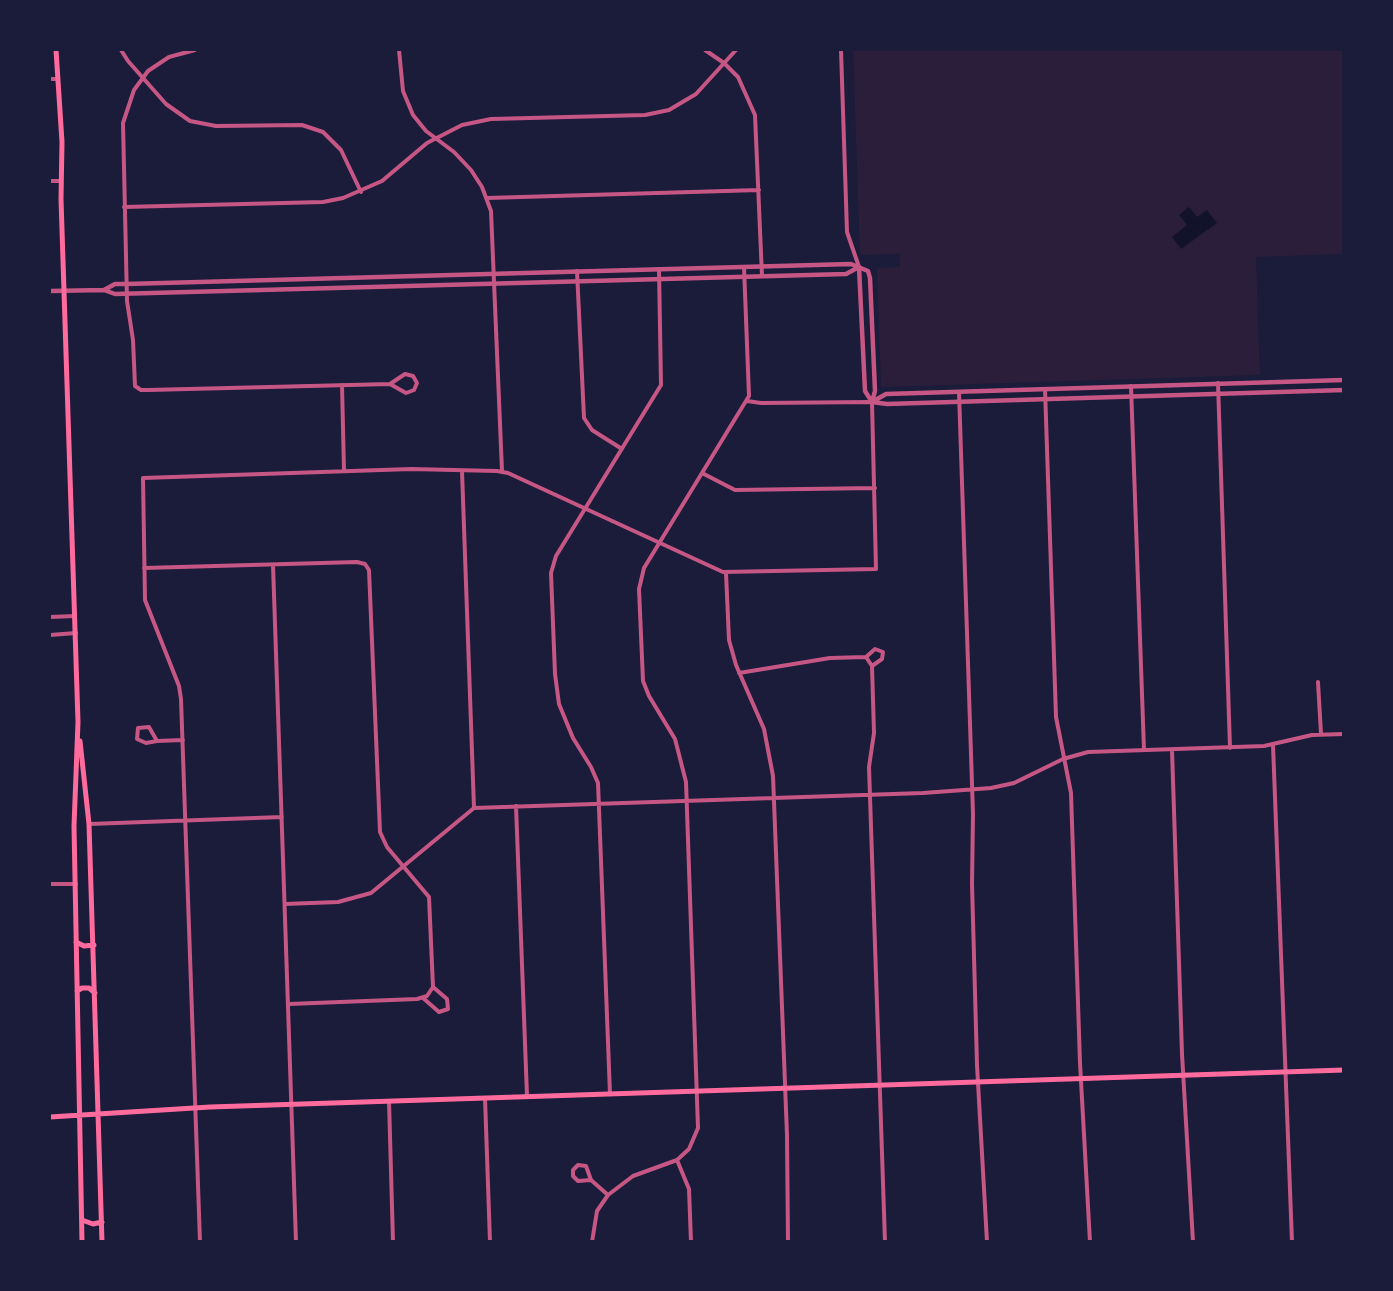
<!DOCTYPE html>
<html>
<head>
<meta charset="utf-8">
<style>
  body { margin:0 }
  #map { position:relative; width:1393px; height:1291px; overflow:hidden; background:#1b1b3a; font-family:Lato,sans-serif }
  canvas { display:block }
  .frame { position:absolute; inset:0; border:51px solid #1b1b3a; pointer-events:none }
</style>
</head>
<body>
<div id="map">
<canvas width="1393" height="1291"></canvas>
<div class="frame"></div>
</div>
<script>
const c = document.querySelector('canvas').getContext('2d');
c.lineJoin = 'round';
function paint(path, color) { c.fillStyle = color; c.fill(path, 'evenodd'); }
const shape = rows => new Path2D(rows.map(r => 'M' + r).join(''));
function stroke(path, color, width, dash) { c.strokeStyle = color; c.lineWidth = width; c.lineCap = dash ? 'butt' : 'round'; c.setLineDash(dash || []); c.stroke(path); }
paint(shape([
  [853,50,1343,50,1343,254,1256,257,1260,375,881,387,877,268,900,267,900,254,860,255]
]), '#2a1e3b');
paint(shape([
  [1189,207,1197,217,1207,210,1217,223,1181,249,1172,237,1187,225,1179,215]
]), '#12122b');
stroke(shape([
  [121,50,128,61,166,104,190,121,216,126,302,125,323,132,341,150,361,192],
  [195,50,169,57,148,71,134,90,123,123,127,301,133,340,135,386,141,390,148,390,390,384,406,393,414,390,417,383,413,376,405,374,390,384],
  [399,50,403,91,413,115,426,131,454,152,471,170,482,187,491,211,502,471],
  [705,50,724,63,738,77,755,115,762,276],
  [841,50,847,232,859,267],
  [50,79,57,79],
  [50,181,61,181],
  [487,198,759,190],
  [124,207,323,202,343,198,382,181,427,143,462,125,491,119,645,115,669,110,696,94,736,50],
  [577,271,584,418,592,430,622,449],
  [1218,383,1230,748],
  [342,385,344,471],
  [1131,386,1144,750],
  [1045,389,1056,717,1071,793,1080,1063,1090,1242],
  [959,392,973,814,972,884,977,1065,987,1242],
  [462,471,474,808],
  [702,473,735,490,875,488],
  [273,565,296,1242],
  [144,568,357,562,365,564,369,570,380,832,387,847,429,897,433,987,427,996,417,999,289,1004],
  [726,573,729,640,736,665,764,729,773,776,787,1135,788,1242],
  [50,617,75,616],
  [50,635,76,633],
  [866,657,875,649,883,652,882,659,872,666],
  [739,673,830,658,866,657,872,666,874,733,869,767,885,1242],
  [1318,682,1321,734],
  [157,741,146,743,137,739,138,728,149,727,157,741,183,740],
  [1273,745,1292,1242],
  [1172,750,1182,1054,1193,1242],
  [516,806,527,1096],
  [89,824,282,817],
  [50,884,76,884],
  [285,904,338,902,371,893,474,808,923,793,991,788,1014,783,1063,759,1088,752,1264,746,1312,735,1344,734],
  [423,998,439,1012,448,1009,447,999,433,987],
  [610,1094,598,783,591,767,573,738,559,704,555,674,551,573,556,556,661,385,659,269],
  [485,1098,490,1242],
  [389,1101,393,1242],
  [677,1160,689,1189,691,1242],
  [591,1180,578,1181,573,1176,573,1170,578,1165,586,1166,591,1180,608,1195],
  [200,1242,181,699,179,686,145,600,143,478,411,469,497,471,508,473,723,572,876,569,872,402,761,403,747,401],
  [592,1242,597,1211,608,1195,633,1176,677,1160,689,1149,698,1128,686,782,675,739,649,696,643,681,639,589,644,568,749,396,744,267]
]), '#c65784', 4);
stroke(shape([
  [859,267,865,391,872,402],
  [104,290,115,284,126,284,851,264,868,271,870,278,875,391,872,402],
  [50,291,104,290,115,294,846,274,859,267],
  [872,402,886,394,1344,380],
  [872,402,887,404,1344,390]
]), '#c65784', 4.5);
stroke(shape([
  [56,50,62,142,61,199,78,722,74,826,82,1242],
  [80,741,89,824,102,1242],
  [76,942,84,946,94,945],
  [77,991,82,988,89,988,95,993],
  [50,1117,210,1107,1344,1070],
  [82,1220,93,1224,102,1222]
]), '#ff6b9d', 5);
</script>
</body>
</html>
